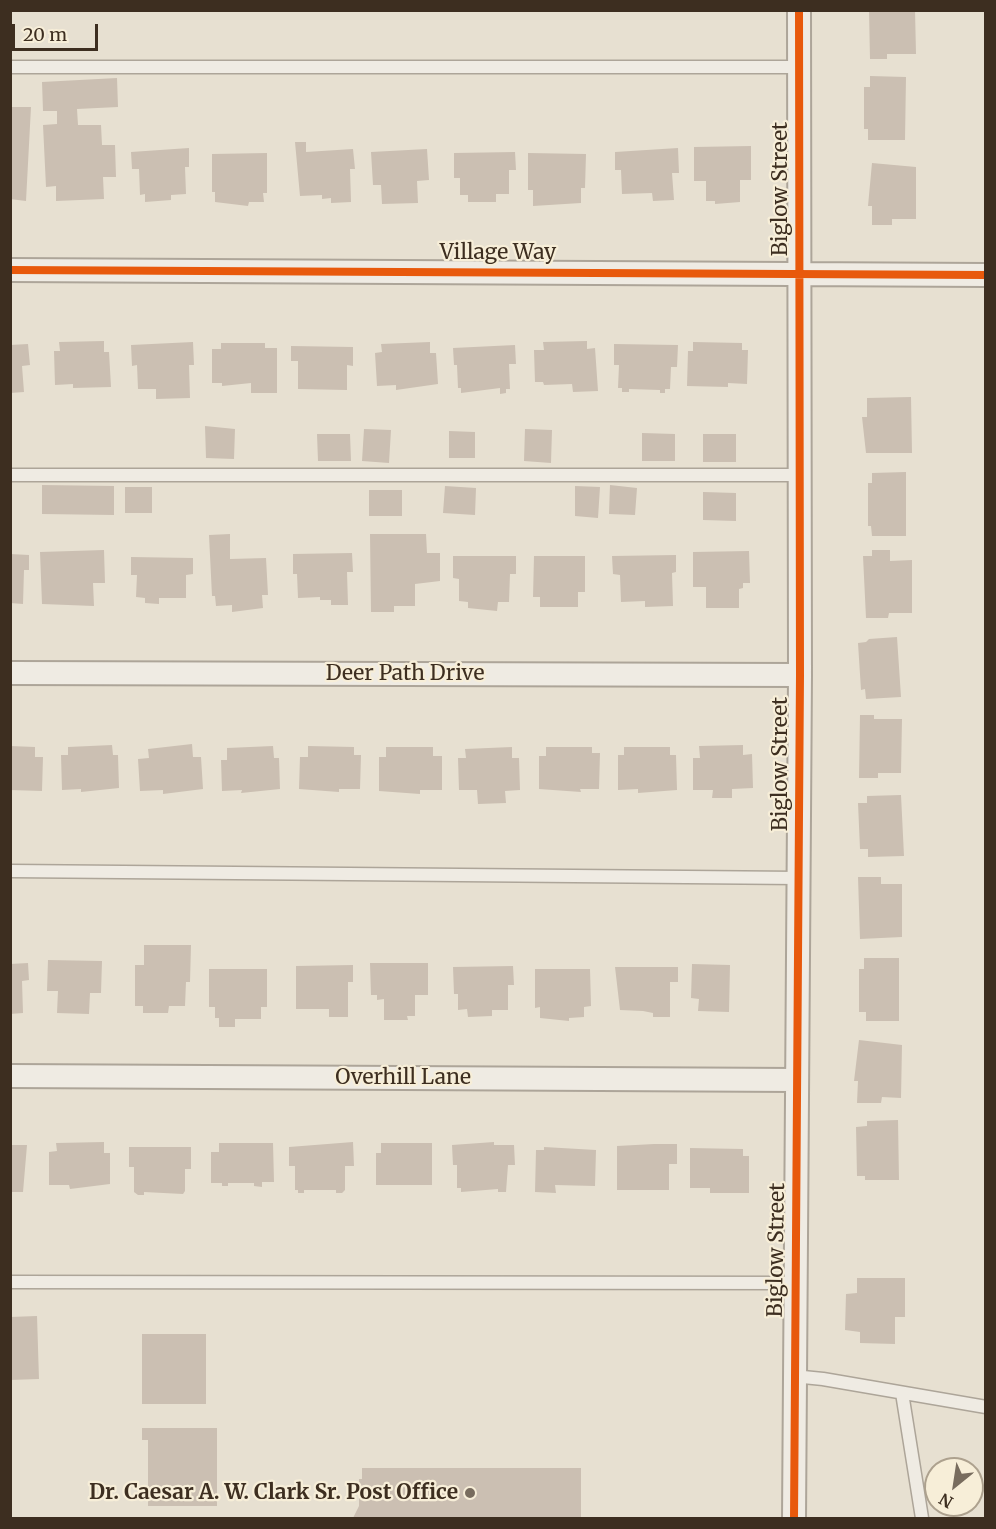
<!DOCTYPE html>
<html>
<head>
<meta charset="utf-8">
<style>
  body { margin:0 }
  #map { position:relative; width:996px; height:1529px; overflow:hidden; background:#e7e0d1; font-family:Merriweather,serif }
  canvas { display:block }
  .frame { position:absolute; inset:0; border:12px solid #3d2e20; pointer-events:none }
  .north { position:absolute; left:924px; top:1457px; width:60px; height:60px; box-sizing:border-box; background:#f7eed8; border:2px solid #ada18e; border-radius:50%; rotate:210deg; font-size:16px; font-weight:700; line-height:24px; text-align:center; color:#3d2e20 }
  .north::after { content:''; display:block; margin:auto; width:21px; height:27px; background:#786c5e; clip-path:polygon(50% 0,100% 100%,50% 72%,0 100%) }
  .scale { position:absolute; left:12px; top:24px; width:86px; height:27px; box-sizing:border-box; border:3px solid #3d2e20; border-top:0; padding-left:8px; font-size:18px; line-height:21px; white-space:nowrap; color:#3d2e20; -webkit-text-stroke:4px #f7eed8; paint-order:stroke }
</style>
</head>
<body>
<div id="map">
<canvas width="996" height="1529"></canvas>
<div class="frame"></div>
<div class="north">N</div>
<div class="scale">20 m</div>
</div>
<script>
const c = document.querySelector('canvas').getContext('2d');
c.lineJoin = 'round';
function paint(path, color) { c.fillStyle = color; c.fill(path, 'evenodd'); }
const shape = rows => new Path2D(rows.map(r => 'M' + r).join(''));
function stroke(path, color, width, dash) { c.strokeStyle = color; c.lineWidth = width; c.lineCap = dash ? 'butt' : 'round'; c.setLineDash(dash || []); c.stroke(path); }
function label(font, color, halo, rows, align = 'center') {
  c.font = font + ' Merriweather,serif'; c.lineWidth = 4.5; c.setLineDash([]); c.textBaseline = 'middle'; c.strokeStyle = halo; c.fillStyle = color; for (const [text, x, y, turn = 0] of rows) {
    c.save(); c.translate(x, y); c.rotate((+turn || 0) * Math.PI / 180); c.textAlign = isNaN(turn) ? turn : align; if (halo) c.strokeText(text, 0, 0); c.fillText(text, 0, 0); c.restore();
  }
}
paint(shape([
  [869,10,915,10,916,54,887,54,887,59,870,59],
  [870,76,906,77,905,140,868,140,868,129,864,129,864,87,870,87],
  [117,78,118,107,77,109,78,125,101,125,102,145,115,145,116,177,103,177,104,199,56,201,56,186,46,187,43,125,57,124,57,111,43,111,42,82],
  [10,107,31,107,26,201,10,199],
  [295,142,306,142,306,152,353,149,355,169,350,169,351,202,331,203,331,198,322,199,322,195,300,196],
  [751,146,751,180,740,180,740,202,715,204,715,201,706,201,706,181,694,181,694,147],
  [189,148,189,167,185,167,186,194,171,195,171,200,145,202,145,194,140,195,139,169,132,169,131,152],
  [678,148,679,173,672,173,674,200,653,201,652,193,622,194,621,170,615,170,615,152],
  [427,149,429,180,417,181,418,203,382,204,381,185,373,185,371,152],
  [515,152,516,170,509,170,509,194,496,194,496,202,468,202,468,195,460,195,460,178,454,178,454,153],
  [267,153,267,193,263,193,264,202,249,202,248,206,215,202,215,192,212,192,212,154],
  [528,153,586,154,585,188,581,188,581,203,533,206,533,190,528,190],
  [872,163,916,167,916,219,892,219,892,225,872,225,872,206,868,206],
  [104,341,104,352,109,352,111,387,73,388,73,384,55,385,54,351,60,351,59,342],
  [587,341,587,349,595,348,598,391,573,392,572,384,544,385,543,382,535,382,534,350,544,350,543,342],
  [193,342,194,365,189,365,190,398,156,399,156,389,138,389,137,365,132,366,131,345],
  [430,342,430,353,436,353,438,384,396,390,396,385,377,386,375,353,382,352,381,344],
  [693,342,742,343,742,350,748,350,747,384,728,383,728,387,687,386,688,351,693,351],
  [221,343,265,343,265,348,277,348,277,393,251,393,251,383,222,386,222,383,212,383,212,349,221,349],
  [28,344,30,365,22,366,24,392,10,393,10,345],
  [614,344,678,345,677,367,671,367,670,389,665,389,665,393,660,393,660,390,629,389,629,392,622,392,622,388,618,388,619,365,614,365],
  [515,345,516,364,509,364,510,389,506,389,506,393,500,394,500,388,461,393,461,388,458,388,457,365,454,365,453,348],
  [291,346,353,347,353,366,347,365,347,390,298,389,298,361,291,361],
  [911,397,912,453,866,453,862,417,867,417,867,398],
  [205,426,235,429,234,459,206,458],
  [364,429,391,430,389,463,362,461],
  [525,429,552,430,551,463,524,461],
  [449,431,475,432,475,458,449,458],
  [642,433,675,434,675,461,642,461],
  [317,434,350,434,351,461,318,461],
  [703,434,736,434,736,462,703,462],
  [906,472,906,536,872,536,871,526,868,526,868,483,872,483,872,473],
  [42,485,114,486,114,515,42,514],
  [610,485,637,488,635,515,609,514],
  [445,486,476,488,475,515,443,513],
  [575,486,600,487,598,518,575,516],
  [125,487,152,487,152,513,125,513],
  [369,490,402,490,402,516,369,516],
  [703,492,736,493,736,521,703,520],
  [230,534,230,559,266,558,268,595,262,595,263,608,232,612,232,605,216,606,215,596,212,596,209,535],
  [370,534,426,534,427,553,440,553,440,581,415,584,415,606,394,606,394,612,371,612],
  [104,550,105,583,93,583,94,606,42,604,40,552],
  [872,550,890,550,890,561,912,560,912,613,889,613,888,618,866,618,863,556,872,556],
  [749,551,750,583,743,583,743,588,739,589,739,608,706,608,706,587,693,587,693,552],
  [352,553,353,572,347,572,348,605,331,605,331,600,320,600,320,597,298,598,297,574,293,574,293,554],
  [10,554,29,555,29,570,24,570,23,604,10,603],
  [676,555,676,572,672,573,673,606,645,607,645,601,621,602,620,575,613,574,612,556],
  [453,556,516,556,516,574,510,574,509,602,498,602,497,611,468,608,468,602,459,601,459,579,453,578],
  [534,556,585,556,585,592,578,592,578,607,540,607,540,597,533,597],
  [131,557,193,558,193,574,186,575,186,598,159,598,159,604,145,603,145,598,136,597,137,575,131,575],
  [897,637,901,697,866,699,865,689,861,690,858,643,866,642,869,639],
  [860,715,874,715,874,719,902,719,901,773,878,773,878,778,859,778],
  [192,744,193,757,201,757,203,789,163,794,163,790,140,791,138,759,149,758,148,749],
  [112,745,113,755,118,755,119,788,81,792,81,789,62,790,61,755,68,755,68,747],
  [743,745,743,755,752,754,753,788,732,789,732,798,712,798,713,790,693,790,693,758,700,758,699,746],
  [10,746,35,747,35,757,43,757,42,791,10,790],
  [273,746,274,758,279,758,280,789,241,793,242,790,222,791,221,760,227,760,227,748],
  [308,746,354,747,354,755,361,755,360,789,339,789,339,792,299,789,300,757,308,757],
  [386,747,433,747,433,756,442,756,442,790,420,790,420,794,379,791,379,757,386,757],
  [512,747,512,758,519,758,520,790,505,791,506,803,478,804,477,790,459,790,458,758,466,758,465,749],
  [546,747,592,747,592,753,600,753,599,789,580,789,581,792,539,789,539,756,546,756],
  [624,747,670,747,670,755,676,755,677,790,638,793,638,789,618,790,618,755,624,755],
  [901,795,904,856,868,857,868,849,860,849,858,803,867,803,867,796],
  [858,877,881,877,881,884,902,884,902,937,860,939],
  [144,945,191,945,190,982,186,982,185,1006,169,1006,168,1013,143,1013,143,1006,135,1006,135,965,144,965],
  [864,958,899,958,899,1021,866,1021,866,1012,859,1012,859,969,864,969],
  [48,960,102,961,101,993,90,993,89,1014,57,1013,58,991,47,991],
  [28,963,29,980,22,981,23,1013,10,1014,10,964],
  [370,963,428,963,428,995,415,995,415,1016,407,1016,408,1020,384,1020,384,999,377,1000,377,995,371,995],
  [692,964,730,965,729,1012,698,1011,699,999,691,998],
  [353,965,353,982,348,982,348,1017,329,1017,329,1009,296,1009,296,966],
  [513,966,514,985,508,985,508,1010,492,1010,492,1016,468,1017,467,1009,458,1010,458,994,454,994,453,967],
  [615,967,678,967,678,982,670,982,670,1017,653,1017,653,1013,643,1011,620,1010],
  [209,969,267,969,267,1007,261,1007,261,1019,235,1019,235,1027,219,1027,219,1018,215,1018,215,1007,209,1007],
  [535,969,590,969,591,1006,584,1007,584,1017,569,1018,569,1021,540,1018,540,1007,535,1008],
  [859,1040,902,1045,901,1098,882,1097,881,1103,857,1103,858,1081,854,1081],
  [898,1120,899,1180,865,1180,865,1176,857,1176,856,1127,867,1126,867,1121],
  [104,1142,104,1153,110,1153,110,1184,70,1189,69,1185,49,1185,49,1152,57,1151,56,1143],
  [353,1142,354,1166,345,1166,345,1190,342,1193,336,1193,336,1190,304,1190,304,1193,298,1193,298,1190,295,1190,295,1166,289,1166,289,1147],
  [494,1142,494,1145,514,1145,515,1165,508,1165,506,1192,498,1192,498,1189,461,1192,461,1188,457,1188,457,1165,453,1165,452,1145],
  [219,1143,273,1143,274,1182,262,1182,262,1187,254,1186,254,1183,228,1183,228,1186,222,1186,222,1183,211,1183,211,1152,219,1152],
  [381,1143,432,1143,432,1185,376,1185,376,1153,381,1153],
  [654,1144,677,1144,677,1164,669,1164,669,1190,617,1190,617,1146],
  [10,1145,27,1145,23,1192,10,1192],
  [129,1147,191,1147,191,1169,185,1169,185,1191,183,1194,144,1192,144,1195,138,1195,134,1192,134,1167,129,1167],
  [544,1147,596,1150,595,1186,555,1185,556,1193,535,1192,536,1150,544,1150],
  [690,1148,743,1149,743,1156,749,1156,749,1193,710,1193,710,1188,690,1188],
  [857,1278,905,1278,905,1317,895,1317,895,1344,860,1343,860,1332,845,1330,846,1294,857,1293],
  [37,1316,39,1379,10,1380,10,1317],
  [142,1334,206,1334,206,1404,142,1404],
  [142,1428,217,1428,217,1506,148,1506,148,1440,142,1440],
  [362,1468,581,1468,581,1518,353,1518,359,1506,359,1479,362,1479]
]), '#cbbfb2');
const lane = shape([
  [10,67,799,67],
  [10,475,798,475],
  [10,871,799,878],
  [10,1282,794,1283],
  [793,1376,823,1379,986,1407],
  [902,1393,922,1518]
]);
const street = shape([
  [10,270,986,275],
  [10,673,800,675],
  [10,1076,796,1080],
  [794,1518,800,675,799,10]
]);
stroke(lane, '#ada599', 15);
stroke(street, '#ada599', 26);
stroke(lane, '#efebe3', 12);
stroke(street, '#efebe3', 22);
stroke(shape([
  [10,270,986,275],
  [794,1518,800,675,799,10]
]), '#e8590c', 8);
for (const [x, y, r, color] of [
  [470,1493,6,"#786c5e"]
]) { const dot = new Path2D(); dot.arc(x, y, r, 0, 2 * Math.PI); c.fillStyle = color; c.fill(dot); stroke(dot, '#f7eed8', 2); }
label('21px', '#3d2e20', '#f7eed8', [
  ["Biglow Street",781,189,-90],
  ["Village Way",498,253],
  ["Deer Path Drive",405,674],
  ["Biglow Street",781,764,-90],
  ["Overhill Lane",403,1078],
  ["Biglow Street",777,1250,-89]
]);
label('bold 21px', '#3d2e20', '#f7eed8', [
  ["Dr. Caesar A. W. Clark Sr. Post Office",458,1493]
], 'right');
</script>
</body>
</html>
